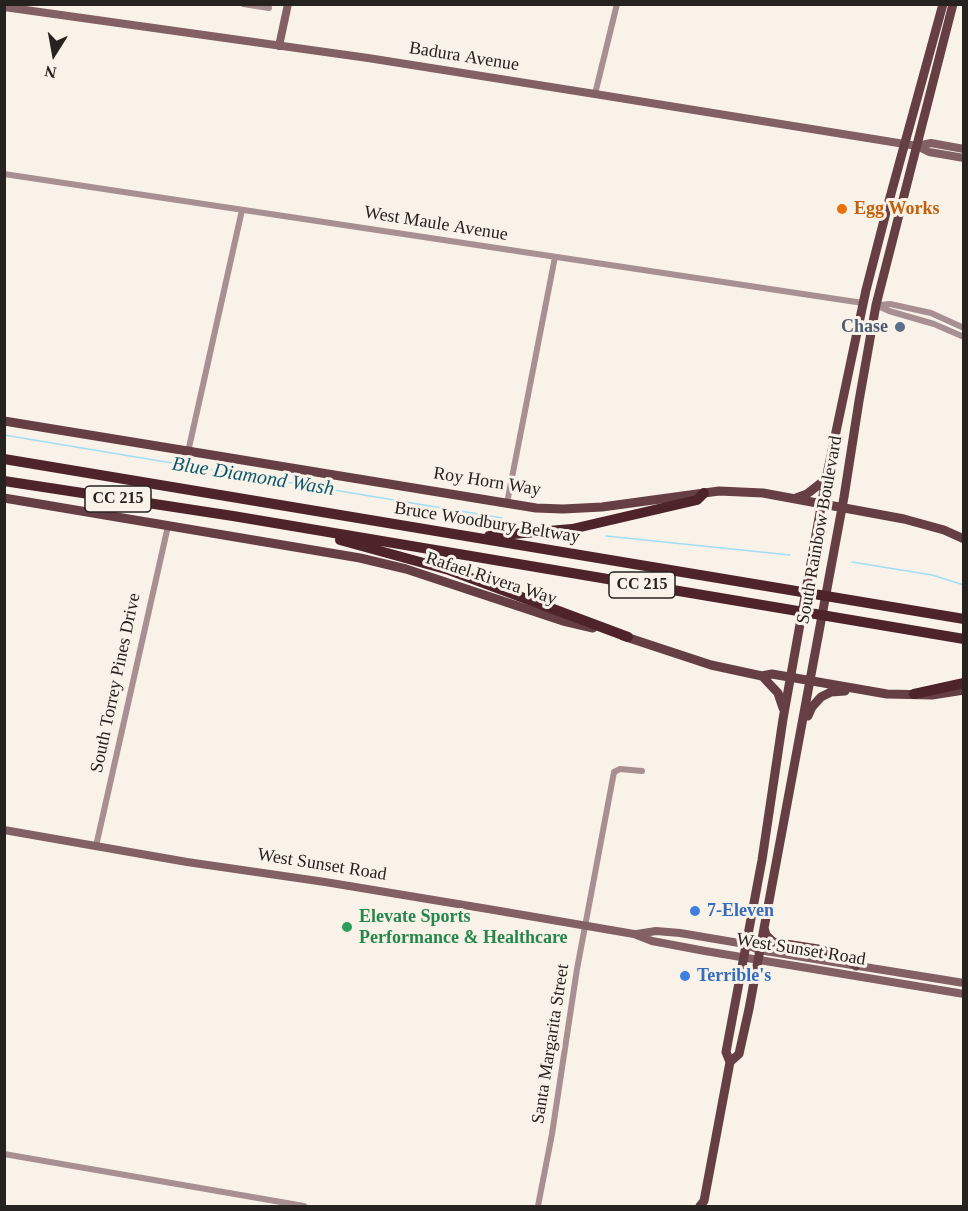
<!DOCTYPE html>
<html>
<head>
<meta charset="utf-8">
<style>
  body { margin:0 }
  #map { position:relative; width:968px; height:1211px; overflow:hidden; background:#f9f2e8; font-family:Georgia,serif }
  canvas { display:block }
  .frame { position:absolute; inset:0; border:6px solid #25221f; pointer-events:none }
  .north { position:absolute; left:24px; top:24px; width:60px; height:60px; -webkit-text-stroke:4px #f9f2e8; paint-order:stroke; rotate:191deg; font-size:16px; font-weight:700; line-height:24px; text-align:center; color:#25221f }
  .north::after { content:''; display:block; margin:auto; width:21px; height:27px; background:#25221f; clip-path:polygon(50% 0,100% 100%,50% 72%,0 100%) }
</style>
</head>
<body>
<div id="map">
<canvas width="968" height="1211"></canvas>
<div class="frame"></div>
<div class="north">N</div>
</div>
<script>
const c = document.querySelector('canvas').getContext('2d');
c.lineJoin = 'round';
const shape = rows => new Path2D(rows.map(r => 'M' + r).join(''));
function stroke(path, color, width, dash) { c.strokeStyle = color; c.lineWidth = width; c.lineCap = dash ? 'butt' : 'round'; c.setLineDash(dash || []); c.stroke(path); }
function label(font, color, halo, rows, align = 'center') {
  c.font = font + ' Georgia,serif'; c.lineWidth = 6; c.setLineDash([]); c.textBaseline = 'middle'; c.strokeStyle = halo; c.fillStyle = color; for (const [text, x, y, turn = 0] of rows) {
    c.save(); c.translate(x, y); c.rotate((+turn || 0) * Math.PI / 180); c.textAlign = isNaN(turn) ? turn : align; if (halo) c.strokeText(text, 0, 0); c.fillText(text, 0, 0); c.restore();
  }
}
stroke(shape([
  [4,435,502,518],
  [606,536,790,555],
  [852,562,932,575,964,585]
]), '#a3ddf2', 1.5);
stroke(shape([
  [243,4,269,8],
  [595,94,617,4],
  [4,174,863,303],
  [876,305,889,311,934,324,964,337],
  [879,305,890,304,931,313,964,328],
  [188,452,242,210],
  [507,503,555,257],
  [96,846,168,526],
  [4,1154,304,1206],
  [538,1206,552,1134,577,969,614,772,620,769,642,771]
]), '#a78f92', 6);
stroke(shape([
  [4,7,368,58,595,94,917,146,929,152,964,158],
  [279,46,288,4],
  [917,146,931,143,964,149],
  [4,830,187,862,325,882,488,909,634,934,652,941,705,951,964,994],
  [637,934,656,931,680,933,745,944,759,950,964,983]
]), '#826064', 8);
stroke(shape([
  [4,421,536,508,563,509,602,507,719,491,763,493,904,519,944,530,964,539],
  [4,498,360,558,406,569,563,621,593,628],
  [796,498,807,494,826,479],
  [623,636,711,665,762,676,772,674,887,694,932,695,964,690],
  [762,676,778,693,783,708],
  [808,716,812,707,821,697,831,692,845,691],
  [764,928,766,935,773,942,818,949,843,956,856,966],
  [730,1062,739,1054,749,1009,844,497,859,401,876,305,953,4],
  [700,1206,704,1201,730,1062,726,1052,762,860,783,719,826,479,866,290,889,201,943,4]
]), '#663f44', 9);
stroke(shape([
  [4,459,964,619],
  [4,481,233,516,964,639],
  [489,536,572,529,697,500,704,493],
  [340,540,449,570,628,637],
  [914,694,964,683]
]), '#4e232a', 10);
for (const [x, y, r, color] of [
  [842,209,6,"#e8710a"],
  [900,327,6,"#5c6f8a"],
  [695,911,6,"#3f7fe0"],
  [347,927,6,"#2e9e5b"],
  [685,976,6,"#3f7fe0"]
]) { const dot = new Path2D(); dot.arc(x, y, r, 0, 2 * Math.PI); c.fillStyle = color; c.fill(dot); stroke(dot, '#f9f2e8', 2); }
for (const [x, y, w] of [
  [118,499,66],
  [642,585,66]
]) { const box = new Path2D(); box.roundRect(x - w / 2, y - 13, w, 26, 4.5); c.fillStyle = '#f9f2e8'; c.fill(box); stroke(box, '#25221f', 1.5); }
label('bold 16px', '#25221f', null, [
  ["CC 215",118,499],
  ["CC 215",642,585]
]);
label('18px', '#25221f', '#f9f2e8', [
  ["Badura Avenue",464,57,9],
  ["West Maule Avenue",436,224,9],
  ["Roy Horn Way",487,482,9],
  ["Bruce Woodbury Beltway",487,523,9],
  ["South Rainbow Boulevard",820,530,-80],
  ["Rafael Rivera Way",491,579,18],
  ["South Torrey Pines Drive",116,683,-78],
  ["West Sunset Road",322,865,9],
  ["West Sunset Road",801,950,9],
  ["Santa Margarita Street",551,1044,-81]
]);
label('bold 18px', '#c56008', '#f9f2e8', [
  ["Egg Works",854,209]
], 'left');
label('bold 18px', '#4e5e75', '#f9f2e8', [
  ["Chase",888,327]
], 'right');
label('bold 18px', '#366cbe', '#f9f2e8', [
  ["7-Eleven",707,911],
  ["Terrible's",697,976]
], 'left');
label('bold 18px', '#27864d', '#f9f2e8', [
  ["Elevate Sports",359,917],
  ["Performance & Healthcare",359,938]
], 'left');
label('italic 20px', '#0a586e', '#f9f2e8', [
  ["Blue Diamond Wash",253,477,9]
]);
</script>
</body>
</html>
